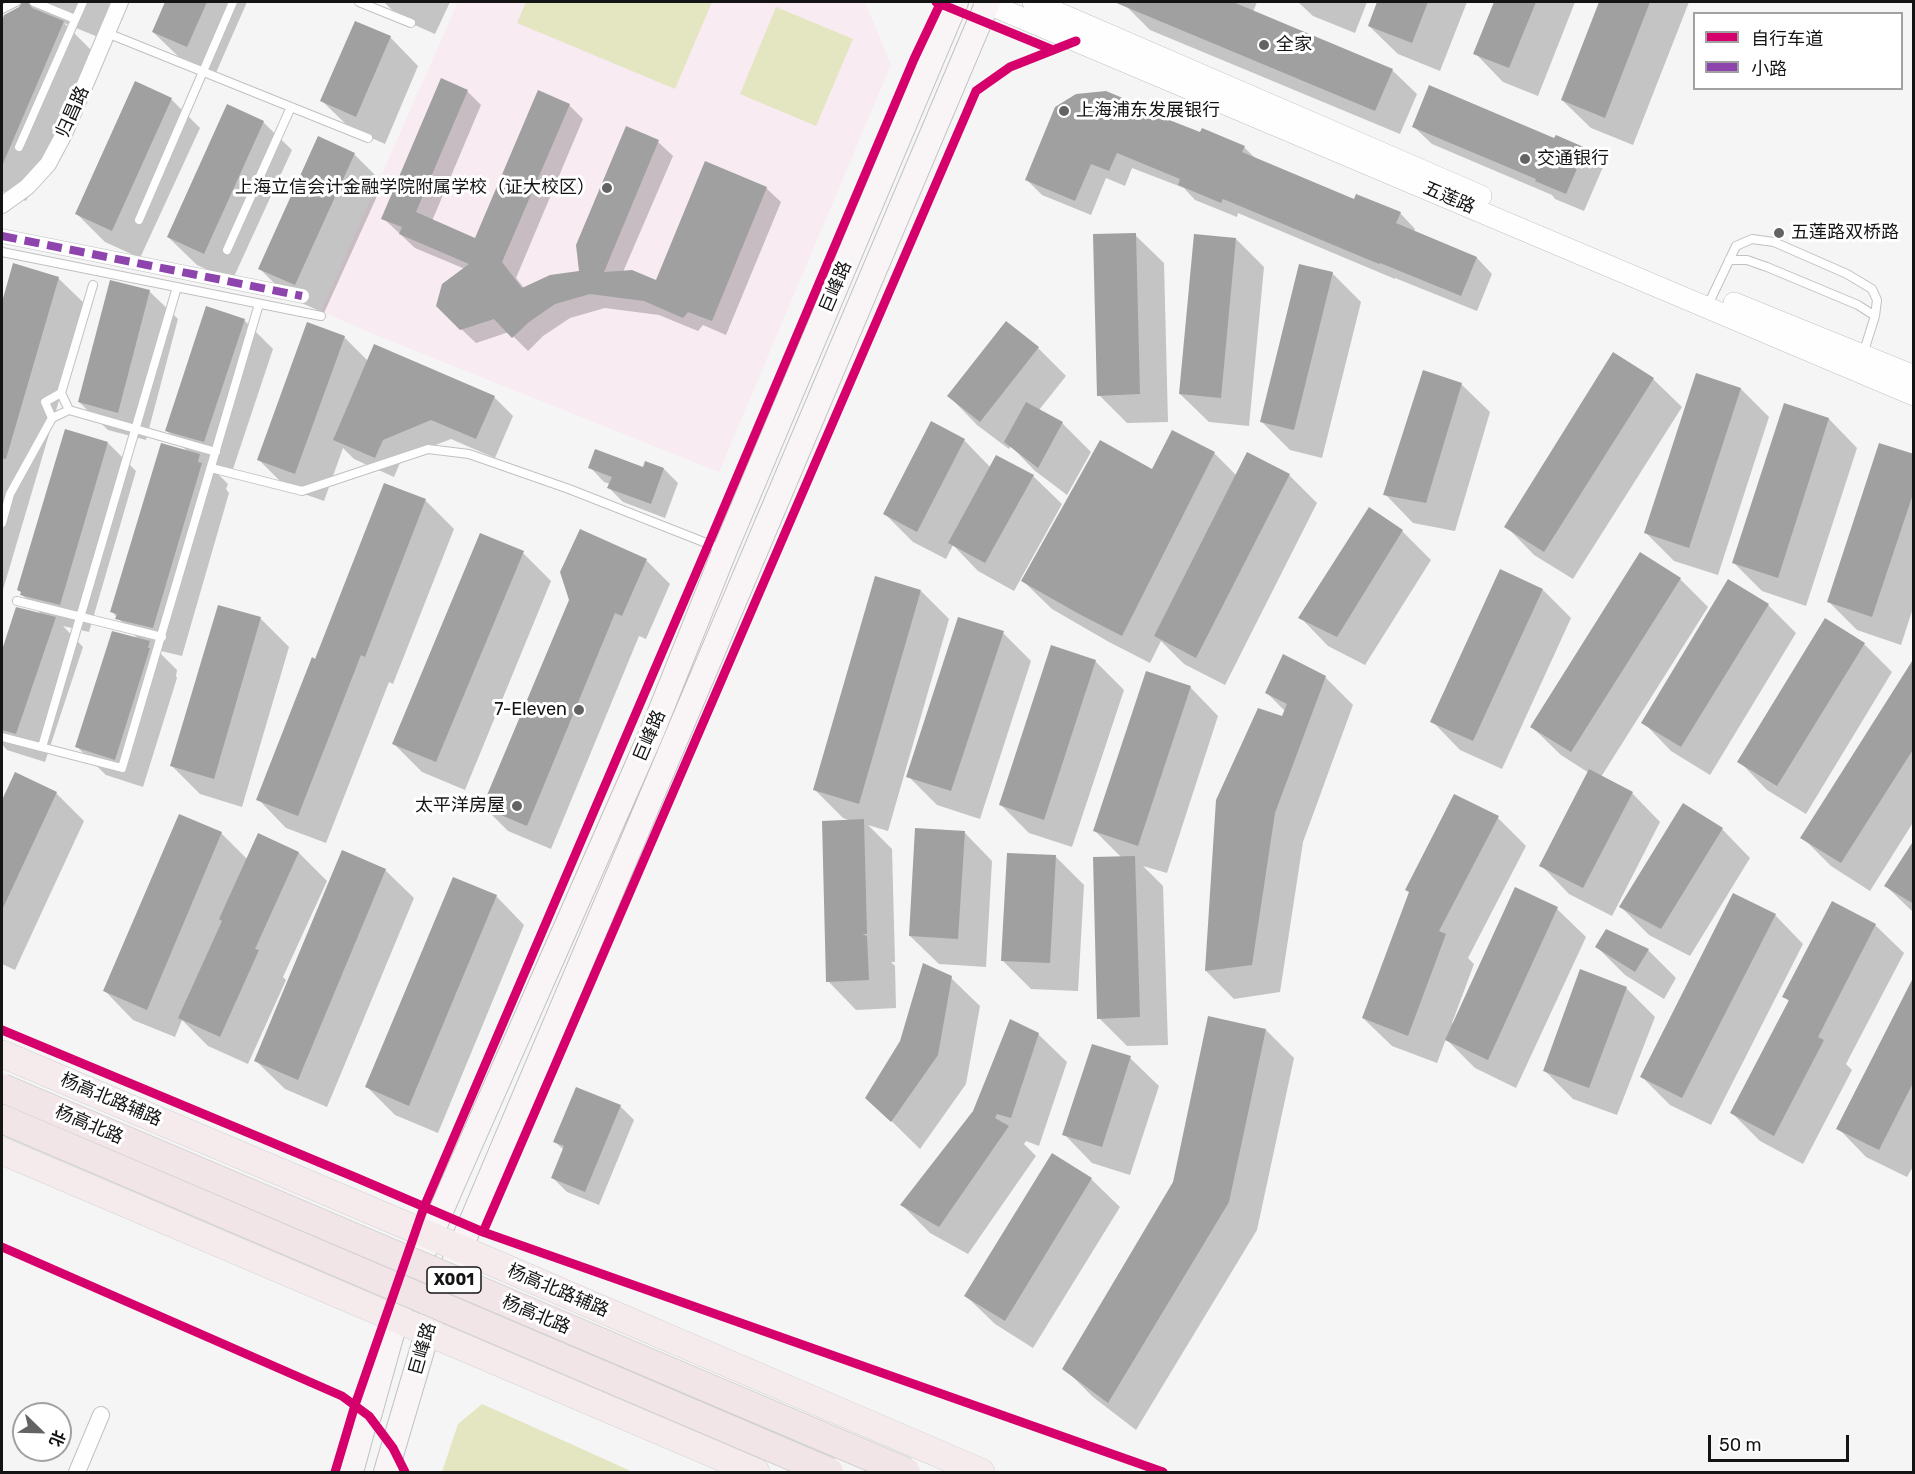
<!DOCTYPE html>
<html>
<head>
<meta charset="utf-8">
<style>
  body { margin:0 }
  #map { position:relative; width:1915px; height:1474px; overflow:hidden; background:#f5f5f6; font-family:Rubik,"Noto Sans SC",sans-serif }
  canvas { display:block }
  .frame { position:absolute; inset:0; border:3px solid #141415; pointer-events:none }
  .legend { position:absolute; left:1693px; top:12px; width:210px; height:78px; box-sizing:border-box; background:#fff; border:2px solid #a1a1a1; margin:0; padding:8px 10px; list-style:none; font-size:18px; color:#141415 }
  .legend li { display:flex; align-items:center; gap:12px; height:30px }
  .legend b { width:30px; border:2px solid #a1a1a1 }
  .north { position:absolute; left:12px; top:1402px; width:60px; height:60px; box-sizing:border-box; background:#fff; border:2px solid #a1a1a1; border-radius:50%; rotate:113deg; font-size:16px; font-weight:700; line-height:24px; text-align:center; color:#141415 }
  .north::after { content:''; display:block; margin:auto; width:21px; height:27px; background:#636364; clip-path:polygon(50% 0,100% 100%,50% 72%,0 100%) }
  .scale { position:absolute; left:1708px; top:1435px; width:141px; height:27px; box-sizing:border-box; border:3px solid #141415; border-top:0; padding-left:8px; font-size:18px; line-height:21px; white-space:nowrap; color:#141415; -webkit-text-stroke:4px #fff; paint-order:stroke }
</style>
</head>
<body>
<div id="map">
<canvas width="1915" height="1474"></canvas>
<div class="frame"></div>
<ul class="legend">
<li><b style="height:8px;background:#d6006c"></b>自行车道</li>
<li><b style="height:8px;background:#8e44ad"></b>小路</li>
</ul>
<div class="north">北</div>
<div class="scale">50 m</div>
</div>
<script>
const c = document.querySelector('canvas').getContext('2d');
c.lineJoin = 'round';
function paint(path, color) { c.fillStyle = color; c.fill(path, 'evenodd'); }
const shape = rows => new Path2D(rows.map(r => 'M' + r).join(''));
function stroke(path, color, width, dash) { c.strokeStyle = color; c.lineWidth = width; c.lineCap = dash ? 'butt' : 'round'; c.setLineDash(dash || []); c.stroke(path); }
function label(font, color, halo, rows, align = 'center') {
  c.font = font + ' Rubik,"Noto Sans SC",sans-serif'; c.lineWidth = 6; c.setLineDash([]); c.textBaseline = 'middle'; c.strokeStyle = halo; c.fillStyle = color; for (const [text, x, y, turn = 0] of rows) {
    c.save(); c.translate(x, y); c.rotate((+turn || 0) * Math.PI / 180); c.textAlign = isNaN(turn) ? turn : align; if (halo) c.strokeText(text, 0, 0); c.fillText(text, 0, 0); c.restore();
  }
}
paint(shape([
  [458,2,865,2,891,65,719,472,368,332,321,311]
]), '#f8ebf2');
paint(shape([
  [526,2,712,2,675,89,517,23],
  [776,7,853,39,816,126,740,94],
  [482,1404,633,1472,442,1472,458,1424]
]), '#e3e6c0');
paint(shape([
  [28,2,113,2,98,37,64,23,92,51,26,201,2,191,2,25,5,16,21,21],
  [166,2,247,2,215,75,182,60,153,32],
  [384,2,450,2,435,34,401,19],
  [1125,2,1257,2,1253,12,1392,70,1417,94,1400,134,1150,30,1126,6,1127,3],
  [1298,2,1367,2,1355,33,1313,16],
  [1379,2,1467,2,1440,71,1398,54,1369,26],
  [1495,2,1575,2,1538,96,1503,82,1475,53],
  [1601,2,1689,2,1633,145,1591,128,1562,100],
  [390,37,418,66,385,144,351,129,322,101],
  [467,91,481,105,432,221,476,240,569,105,583,119,516,278,524,288,581,273,627,128,658,142,673,156,623,272,656,282,766,188,781,202,726,335,703,325,698,331,659,315,605,308,570,318,543,336,528,351,509,332,476,343,437,306,465,269,415,248,383,218],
  [171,99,200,128,140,258,105,242,77,214],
  [1136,105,1142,110,1201,134,1244,147,1258,161,1354,201,1400,213,1415,229,1414,232,1477,258,1492,274,1477,311,1395,278,1395,279,1238,213,1237,217,1195,200,1184,188,1132,168,1125,186,1106,178,1091,215,1042,195,1026,179],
  [263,122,292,150,232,281,197,265,168,237],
  [1413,126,1555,140,1585,149,1603,167,1584,211,1555,199,1552,195,1432,144],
  [319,138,354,154,383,183,324,313,288,297,260,269],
  [1135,235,1164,263,1168,422,1127,423,1099,395],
  [1236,239,1264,267,1249,426,1209,422,1180,394],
  [1332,273,1361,302,1322,458,1290,450,1261,421],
  [58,278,87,306,2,593,2,300,3,301],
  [149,291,178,319,146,440,108,430,79,402],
  [244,320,273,349,233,469,206,462,228,484,226,489,229,493,182,656,157,650,177,670,176,676,177,678,143,787,106,775,77,747,138,639,112,612,188,452,166,430],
  [344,337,368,361,494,397,513,416,495,458,451,439,402,458,394,477,354,459,343,448,324,501,287,488,259,460],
  [1038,348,1066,376,1039,410,1062,423,1091,452,1067,495,1034,470,1011,446,1009,449,977,425,949,396],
  [1697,375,1741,389,1769,417,1718,575,1674,561,1646,533],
  [1653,379,1682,407,1573,579,1534,555,1506,526],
  [1461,384,1490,412,1455,531,1413,523,1385,494],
  [1785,405,1829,419,1857,448,1806,606,1762,591,1734,563],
  [964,440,991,468,997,457,1033,476,1062,504,1014,591,978,571,953,545,946,559,913,542,885,514],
  [108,443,136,471,89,632,63,626,83,647,45,762,7,750,2,744,2,655,17,609,42,615,22,595,22,593],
  [1214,453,1237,476,1289,475,1317,503,1225,685,1184,664,1161,641,1150,663,1109,642,1052,609,1023,581,1153,471],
  [1914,455,1914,605,1901,645,1857,630,1829,602],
  [590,467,664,469,678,483,665,518,623,502,609,488,610,484,604,482],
  [385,485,426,501,454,529,393,684,389,682,326,843,286,828,258,799,316,661],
  [1369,509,1402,531,1431,560,1365,665,1328,646,1300,617],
  [523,553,551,581,465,790,422,772,394,744],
  [646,560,670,584,646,639,639,636,551,849,508,831,484,807],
  [1680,579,1708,607,1601,777,1632,793,1660,822,1612,916,1569,894,1541,865,1589,773,1561,755,1532,727],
  [1543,590,1571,618,1502,769,1460,750,1432,721],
  [921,591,949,619,888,831,868,825,892,849,895,962,891,962,895,966,896,1008,856,1010,828,981,851,821,843,818,815,790],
  [1768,605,1796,633,1710,775,1671,751,1643,722],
  [219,606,261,619,289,647,242,807,200,794,172,766],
  [1003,633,1031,661,980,819,937,805,908,776],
  [1864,644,1892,672,1806,814,1767,790,1739,761],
  [1095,661,1124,690,1072,847,1029,833,1001,805],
  [1914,667,1914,821,1870,891,1831,866,1802,837],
  [1325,677,1353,705,1303,842,1280,992,1234,999,1206,971,1285,711,1267,693],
  [1190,687,1218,716,1167,873,1143,866,1163,886,1168,1045,1127,1046,1099,1018,1122,858,1095,831],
  [16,774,56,793,84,821,15,970,2,964,2,804],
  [1498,818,1526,846,1468,958,1474,964,1452,1023,1454,1024,1557,909,1586,937,1516,1088,1475,1068,1446,1039,1437,1063,1392,1046,1363,1018,1410,893],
  [1722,829,1750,858,1690,956,1649,935,1621,907],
  [964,832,992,861,986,967,939,964,910,936],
  [221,833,247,859,299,853,327,881,283,977,286,980,248,1064,208,1046,182,1020,175,1037,133,1020,105,991],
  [1914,843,1914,913,1886,886],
  [1056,857,1084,885,1078,991,1031,989,1002,960],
  [385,870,414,898,327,1107,285,1089,256,1061],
  [496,896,524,925,438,1133,395,1115,367,1087],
  [1775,915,1803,944,1711,1125,1670,1105,1641,1076],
  [1875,925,1904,953,1846,1064,1852,1070,1803,1164,1760,1141,1732,1113,1790,1002,1784,997],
  [1597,947,1648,950,1676,978,1664,999,1625,975],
  [951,978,980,1006,966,1084,920,1149,867,1097,901,1042],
  [1626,988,1655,1017,1617,1115,1573,1099,1544,1070],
  [1266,1030,1294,1058,1257,1230,1136,1430,1093,1397,1064,1368],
  [1038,1034,1067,1062,1039,1146,1026,1141,1024,1144,1036,1156,968,1254,930,1233,902,1205],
  [1914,1039,1914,1165,1907,1177,1866,1157,1838,1128],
  [1130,1058,1159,1086,1130,1175,1092,1163,1064,1134],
  [620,1106,634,1120,599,1205,567,1192,553,1178,564,1150,555,1142],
  [1091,1179,1120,1207,1033,1348,995,1324,966,1296]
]), '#0003');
paint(shape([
  [22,2,28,2,32,8,64,21,2,166,2,21,4,15,19,7],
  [165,2,207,2,187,47,152,32],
  [1114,2,1233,2,1393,69,1375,111],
  [1377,2,1428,2,1412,43,1368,26],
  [1494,2,1536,2,1509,68,1473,54],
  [1599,2,1650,2,1605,118,1561,100],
  [355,21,391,36,356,117,320,101],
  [441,78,468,90,416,212,475,238,538,90,570,104,502,262,522,288,550,275,579,271,576,245,626,126,659,140,604,272,632,270,656,280,705,161,767,187,712,321,688,312,683,318,644,301,590,294,555,304,529,322,512,338,494,319,460,330,436,306,442,284,469,264,399,234,402,227,381,219],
  [135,81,172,98,112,231,75,214],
  [1429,85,1554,138,1556,135,1586,148,1566,194,1535,181,1536,179,1412,127],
  [1106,91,1137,104,1136,107,1200,132,1202,128,1245,146,1242,152,1354,199,1356,194,1401,212,1396,223,1477,257,1461,296,1380,263,1379,264,1223,199,1221,203,1178,185,1180,179,1117,153,1109,171,1091,164,1075,201,1025,180,1055,107,1076,94],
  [227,104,264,121,204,254,167,237],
  [318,136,355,153,295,285,258,269],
  [1136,233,1140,394,1097,396,1093,234],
  [1194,234,1236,238,1221,398,1179,394],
  [13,263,59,277,6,459,2,458,2,302],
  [1299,264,1333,272,1294,430,1260,422],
  [110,280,150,290,118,413,78,402],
  [206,306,245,319,204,442,165,431],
  [1006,321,1039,347,980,422,947,396],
  [307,322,345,336,295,474,257,460],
  [374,344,495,396,476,439,431,420,383,440,375,458,333,440],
  [1613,352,1654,378,1544,552,1504,527],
  [1423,370,1462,383,1426,503,1383,495],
  [1696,373,1741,388,1689,548,1644,533],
  [1026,402,1063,422,1038,468,1004,442],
  [1784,403,1829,418,1778,578,1732,563],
  [931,421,965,439,917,532,883,514],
  [65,429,108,442,60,605,20,595,21,592,17,590],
  [1172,430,1215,452,1122,636,1079,614,1021,581,1100,440,1152,469],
  [161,443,200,454,198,462,202,463,153,628,115,619,117,614,110,612],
  [1879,443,1914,454,1914,491,1872,617,1827,602],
  [595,449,643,467,645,461,664,468,651,504,607,488,612,477,588,468],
  [1247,452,1290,474,1196,658,1154,636],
  [996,455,1034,475,985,563,948,543],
  [384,483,426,499,365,657,361,655,298,816,256,800,312,657,315,659],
  [1369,507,1403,530,1337,637,1298,618],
  [580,529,647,559,622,616,615,613,527,826,482,807,569,600,560,572],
  [480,533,524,551,436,762,392,744],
  [1640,552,1681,578,1571,752,1530,727],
  [1500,569,1543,589,1473,741,1430,722],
  [875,576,921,590,859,804,813,790],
  [1728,579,1769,604,1681,747,1641,723],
  [218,605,261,617,214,779,170,766],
  [16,607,56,617,16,734,2,730,2,650],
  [958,617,1004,631,951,791,906,777],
  [1825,618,1865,643,1777,786,1737,762],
  [112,631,150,641,148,648,150,648,115,760,75,747],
  [1051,645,1096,660,1044,820,999,805],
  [1283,654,1326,676,1275,813,1252,965,1205,971,1216,800,1258,708,1282,716,1287,704,1265,693],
  [1914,658,1914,748,1841,863,1800,838],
  [1146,671,1191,686,1138,846,1093,831],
  [1589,769,1633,792,1583,888,1539,866],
  [15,772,57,792,2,910,2,800],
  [1454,794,1499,816,1439,931,1446,934,1408,1036,1362,1018,1409,892,1405,890],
  [1683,803,1723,828,1661,929,1619,907],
  [179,814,222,832,147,1010,103,991],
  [864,819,867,934,862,934,867,936,869,980,826,982,822,821],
  [915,828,965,831,958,939,909,936],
  [258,833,299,852,255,949,259,950,220,1037,178,1018,222,921,219,919],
  [1914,840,1914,904,1884,886],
  [342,850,386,869,298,1080,254,1061],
  [1007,853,1056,855,1050,963,1001,961],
  [1135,856,1140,1017,1097,1019,1093,857],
  [453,877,497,895,409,1106,365,1087],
  [1515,887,1558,907,1488,1060,1445,1040],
  [1733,893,1776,914,1682,1098,1640,1077],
  [1832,901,1876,924,1818,1037,1824,1040,1774,1136,1730,1113,1789,1000,1782,997],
  [1606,929,1649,949,1635,972,1595,947],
  [923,963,952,976,938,1055,891,1122,865,1098,900,1041],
  [1580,969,1627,987,1589,1088,1543,1071],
  [1914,976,1914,1081,1879,1150,1836,1129],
  [1208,1016,1266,1029,1229,1202,1108,1403,1062,1369,1173,1182],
  [1010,1019,1039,1033,1011,1118,997,1114,995,1118,1009,1126,939,1227,900,1205,973,1111],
  [1092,1044,1131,1056,1102,1147,1062,1135],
  [576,1087,621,1105,585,1192,551,1178,564,1146,553,1142],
  [1052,1153,1092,1178,1005,1321,964,1296]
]), '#a0a0a0');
const service = shape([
  [34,2,75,19],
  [359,2,411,23],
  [2,9,16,2],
  [107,33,368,138],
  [19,147,83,2],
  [139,220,233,2],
  [227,250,291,107],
  [2,252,321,316],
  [1729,260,1747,260,1767,267,1858,305,1875,316],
  [1707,307,1736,246,1752,239,1774,242,1847,274,1872,289,1877,300,1875,316,1863,354],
  [61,393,93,285],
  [61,393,69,410,52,418,45,402,61,393],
  [69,410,216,452],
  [211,468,302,491,428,449,469,454,569,489,724,550],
  [2,523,10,494,52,418],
  [17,601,162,637],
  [2,737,122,768,259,304],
  [42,747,177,287]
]);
const pedestrian = shape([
  [2,236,302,296]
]);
const minor = shape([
  [2,205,27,187,48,164,64,134,120,2],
  [77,1472,101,1415]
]);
const tertiary = shape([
  [984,2,1914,395],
  [1033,2,1481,196],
  [1734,303,1914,376]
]);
const secondary = shape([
  [351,1472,363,1428,369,1416,396,1319,403,1300,451,1188,652,732,725,550,956,2],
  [386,1472,434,1310,988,2]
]);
const primary = shape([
  [2,1054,431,1236,981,1472],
  [2,1151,756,1472]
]);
stroke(service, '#c1c1c2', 10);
stroke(pedestrian, '#c1c1c2', 15);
stroke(minor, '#c1c1c2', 18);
stroke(tertiary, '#c1c1c2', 22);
stroke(secondary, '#c1c1c2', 26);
stroke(primary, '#d1d1d2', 28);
stroke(service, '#fefefe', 8);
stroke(pedestrian, '#fefefe', 14);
stroke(minor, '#fefefe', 16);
stroke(tertiary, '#fefefe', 21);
stroke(secondary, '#f9f4f5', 24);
stroke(primary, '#f5ebed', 27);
const trunkBridge = shape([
  [2,1088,906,1472],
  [2,1119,829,1472]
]);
stroke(trunkBridge, '#d1d1d2', 30, []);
stroke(trunkBridge, '#f2e5e8', 28);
stroke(shape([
  [2,236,302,296]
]), '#8e44ad', 8, [15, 8]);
stroke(shape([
  [936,2,1053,50],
  [2,1030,357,1178,483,1232,1163,1472],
  [483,1232,976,91,1010,67,1076,41],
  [2,1247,342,1396,369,1416,393,1448,405,1472],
  [335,1472,355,1405,424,1207,709,543,914,59,941,2]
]), '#d6006c', 9);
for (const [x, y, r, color] of [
  [1264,45,6,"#636364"],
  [1064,111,6,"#636364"],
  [1525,159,6,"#636364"],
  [607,188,6,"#636364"],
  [1779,233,6,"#636364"],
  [579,710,6,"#636364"],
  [517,806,6,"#636364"]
]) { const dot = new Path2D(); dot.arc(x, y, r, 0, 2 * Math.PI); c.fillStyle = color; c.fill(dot); stroke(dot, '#fff', 2); }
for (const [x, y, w] of [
  [454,1280,54]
]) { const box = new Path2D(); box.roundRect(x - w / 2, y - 13, w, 26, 4.5); c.fillStyle = '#fff'; c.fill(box); stroke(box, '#141415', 1.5); }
label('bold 16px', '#141415', null, [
  ["X001",454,1280]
]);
label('18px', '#141415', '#fff', [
  ["全家",1276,45],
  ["上海浦东发展银行",1076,111],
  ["交通银行",1537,159],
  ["上海立信会计金融学院附属学校（证大校区）",595,188,"right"],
  ["五莲路双桥路",1791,233],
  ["7-Eleven",567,710,"right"],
  ["太平洋房屋",505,806,"right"]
], 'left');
label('18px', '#141415', '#fff', [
  ["归昌路",73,112,-66],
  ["五莲路",1449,198,23],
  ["巨峰路",836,287,-67],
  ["巨峰路",650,736,-67],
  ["杨高北路辅路",111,1100,23],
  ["杨高北路",89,1125,23],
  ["杨高北路辅路",558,1291,23],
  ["杨高北路",536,1315,23],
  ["巨峰路",423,1349,-74]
]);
</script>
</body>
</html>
